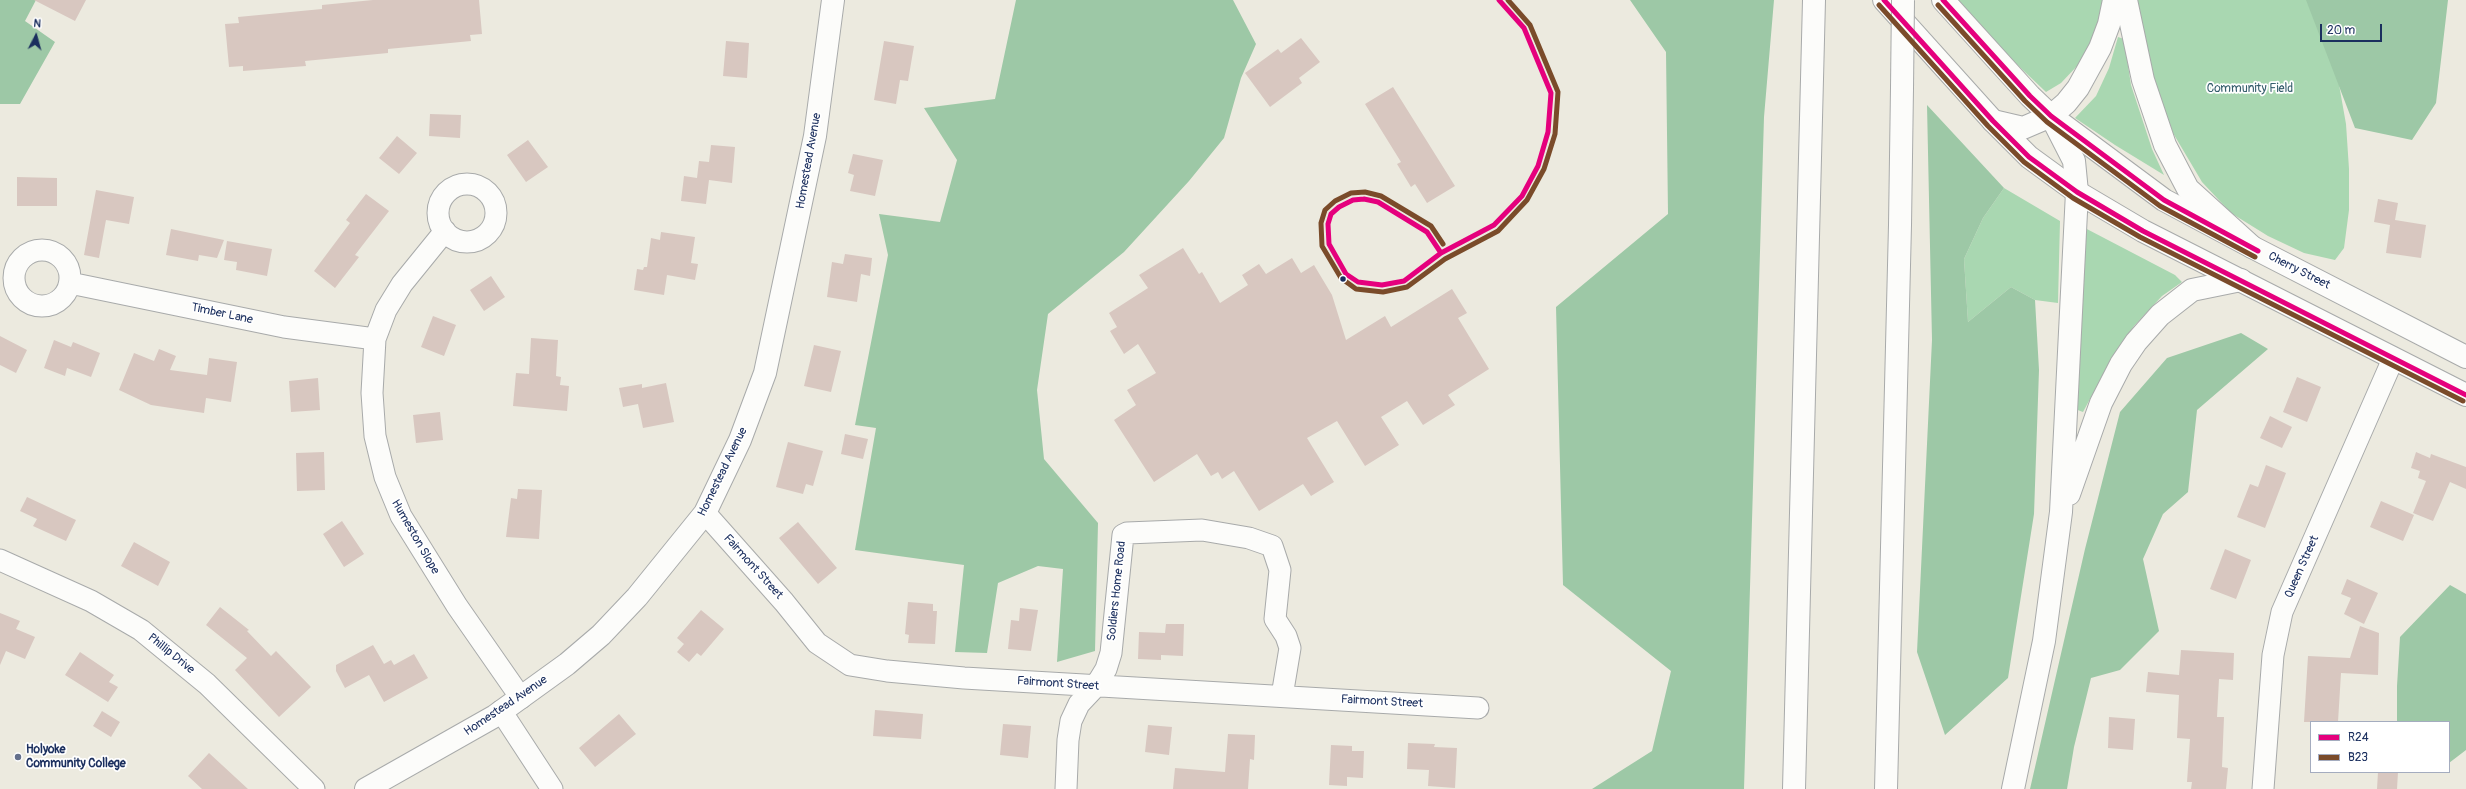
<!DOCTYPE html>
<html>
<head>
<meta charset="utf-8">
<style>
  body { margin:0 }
  #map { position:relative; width:2466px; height:789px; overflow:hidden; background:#eceadf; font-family:Pangolin,sans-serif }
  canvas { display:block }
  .legend { position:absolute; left:2310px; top:721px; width:140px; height:52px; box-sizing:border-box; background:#fff; border:1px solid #a4acbf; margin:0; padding:5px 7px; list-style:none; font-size:12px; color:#1b2f5e }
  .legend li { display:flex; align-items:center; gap:8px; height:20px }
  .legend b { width:20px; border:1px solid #a4acbf }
  .north { position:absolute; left:16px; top:16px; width:40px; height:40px; -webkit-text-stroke:3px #fff; paint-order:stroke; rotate:6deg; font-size:11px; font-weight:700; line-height:16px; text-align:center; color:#1b2f5e }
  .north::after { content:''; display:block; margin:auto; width:14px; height:18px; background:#1b2f5e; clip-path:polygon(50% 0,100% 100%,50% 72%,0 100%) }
  .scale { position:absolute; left:2320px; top:24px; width:62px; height:18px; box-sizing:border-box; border:2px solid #1b2f5e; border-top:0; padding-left:5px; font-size:12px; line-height:14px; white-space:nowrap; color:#1b2f5e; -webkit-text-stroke:3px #fff; paint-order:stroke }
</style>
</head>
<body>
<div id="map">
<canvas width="2466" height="789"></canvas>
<ul class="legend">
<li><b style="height:5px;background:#e5007d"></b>R24</li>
<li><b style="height:5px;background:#7a4b2a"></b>B23</li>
</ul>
<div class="north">N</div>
<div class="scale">20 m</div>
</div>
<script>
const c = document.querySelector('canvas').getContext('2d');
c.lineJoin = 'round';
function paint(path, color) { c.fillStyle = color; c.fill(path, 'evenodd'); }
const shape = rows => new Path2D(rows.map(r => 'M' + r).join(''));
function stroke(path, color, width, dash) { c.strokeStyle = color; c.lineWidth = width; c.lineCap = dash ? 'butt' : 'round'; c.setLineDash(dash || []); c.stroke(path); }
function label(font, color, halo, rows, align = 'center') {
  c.font = font + ' Pangolin,sans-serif'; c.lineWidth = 3.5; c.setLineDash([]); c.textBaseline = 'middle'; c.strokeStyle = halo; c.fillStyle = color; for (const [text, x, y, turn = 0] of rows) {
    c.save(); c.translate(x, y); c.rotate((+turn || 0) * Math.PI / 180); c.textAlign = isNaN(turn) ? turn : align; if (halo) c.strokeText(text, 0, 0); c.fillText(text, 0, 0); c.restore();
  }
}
paint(shape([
  [1958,0,2103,0,2095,34,2079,64,2061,83,2046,92,2007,55],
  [2134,0,2324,0,2346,124,2349,169,2349,210,2344,248,2335,260,2304,253,2268,236,2231,213,2202,182,2170,128,2158,98],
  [2118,37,2124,39,2131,85,2152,149,2164,175,2115,145,2075,118,2096,96,2109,68],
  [2004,188,2060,221,2058,303,2035,300,2011,287,1968,322,1964,259,1983,218],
  [2083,227,2175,275,2182,282,2162,296,2134,326,2111,360,2083,412,2075,409]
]), '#a9d7b1');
paint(shape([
  [0,0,36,0,25,21,55,42,20,104,0,104],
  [1016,0,1233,0,1256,44,1241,78,1224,138,1189,181,1124,252,1048,314,1037,390,1044,459,1098,523,1095,651,1057,662,1063,569,1038,566,998,583,987,653,955,652,964,565,855,550,876,428,855,425,888,255,879,214,940,222,957,160,924,108,995,99],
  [1630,0,1774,0,1764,117,1744,789,1592,789,1652,751,1671,671,1563,585,1556,307,1668,214,1666,52],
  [2306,0,2448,0,2436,103,2412,140,2355,128],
  [1927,105,2004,188,1983,218,1964,259,1968,322,2011,287,2035,300,2039,370,2034,514,2008,678,1945,735,1917,652,1932,340],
  [2241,333,2268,349,2197,410,2188,492,2163,514,2143,559,2159,631,2120,670,2091,678,2074,747,2067,789,2030,789,2085,549,2120,412,2167,358],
  [2450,585,2466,594,2466,750,2449,763,2449,722,2397,722,2397,686,2400,637]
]), '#9dc8a6');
paint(shape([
  [34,0,86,0,75,21],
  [373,0,479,0,482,34,470,35,471,41,388,49,388,53,305,61,306,66,243,71,243,66,229,67,225,24,239,23,238,17,322,9,322,5],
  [1301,38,1320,62,1299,78,1302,83,1270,107,1245,73,1278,49,1281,53],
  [726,41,749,43,747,78,723,76],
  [884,41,914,46,908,81,900,80,896,104,874,100],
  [1393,87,1455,186,1427,203,1415,184,1411,187,1397,164,1401,162,1365,104],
  [430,114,461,115,460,138,429,136],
  [397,136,417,153,399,174,379,158],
  [528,140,548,167,526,182,507,155],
  [711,145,735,147,732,183,709,180,706,204,681,201,684,176,697,178,699,161,709,162],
  [853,154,883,160,875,196,850,191,854,175,848,173],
  [17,177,57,178,57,206,17,206],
  [96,190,134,197,129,224,106,220,99,258,84,255],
  [366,194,389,211,355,255,359,257,335,288,314,271,350,223,346,220],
  [2378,199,2398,203,2395,220,2426,225,2421,258,2386,253,2390,225,2374,222],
  [171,229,224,240,217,258,199,255,198,261,166,255],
  [661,232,695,237,691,263,698,264,695,280,667,275,664,295,634,290,637,269,643,270,644,267,647,267,651,238,660,240],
  [227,241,272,249,267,276,236,270,237,262,224,260],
  [1183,248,1199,274,1202,272,1220,303,1248,285,1242,275,1259,264,1266,274,1292,258,1301,273,1314,265,1332,295,1346,340,1385,316,1391,327,1452,289,1467,313,1458,318,1489,369,1448,395,1455,405,1423,425,1407,401,1381,417,1399,445,1365,466,1337,421,1307,438,1334,482,1311,496,1303,484,1259,511,1234,471,1222,479,1218,472,1211,476,1197,454,1154,482,1114,420,1136,405,1127,390,1156,373,1138,344,1124,354,1110,331,1117,327,1109,313,1148,288,1139,275],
  [845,254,872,258,870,276,861,274,857,302,827,297,832,262,843,264],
  [491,276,505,297,484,311,470,290],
  [433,316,456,325,444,356,421,347],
  [0,336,27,350,16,373,0,365],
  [531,338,558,340,556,376,561,377,560,385,569,386,567,411,513,406,516,373,529,374],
  [54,340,71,347,73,342,100,353,91,377,67,368,65,376,44,368],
  [814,345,841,351,831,392,804,386],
  [159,349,176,356,170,370,207,375,209,358,237,362,231,402,206,398,204,413,151,405,119,390,134,353,154,361],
  [2297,377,2321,387,2307,422,2283,412],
  [318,378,320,410,291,412,289,381],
  [666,383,674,422,643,428,638,404,623,407,619,388,642,384,642,388],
  [440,412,443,440,416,443,413,415],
  [2270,416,2292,427,2282,448,2260,438],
  [845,434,868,439,863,459,841,454],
  [788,442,823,451,813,486,806,484,803,494,776,487],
  [324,452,325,490,297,491,296,453],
  [2416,452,2430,458,2431,454,2466,467,2466,489,2450,482,2433,521,2413,513,2426,481,2418,478,2420,471,2411,468],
  [2266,465,2286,473,2265,528,2237,517,2250,484,2258,487],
  [518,489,542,490,539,539,506,537,511,498,517,499],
  [27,497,76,520,66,541,33,526,37,519,20,511],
  [2381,501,2414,515,2403,541,2370,527],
  [342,521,364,554,344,567,323,534],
  [798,522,837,568,818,584,779,538],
  [134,542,170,562,158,586,121,566],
  [2225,549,2251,560,2236,599,2210,589],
  [2347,579,2378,593,2364,624,2344,614,2351,598,2341,594],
  [908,602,933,604,933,611,937,611,935,644,908,643,909,635,905,634],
  [220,607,249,630,247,631,271,656,276,651,311,687,279,717,235,670,247,658,206,625],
  [1020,608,1038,610,1031,651,1008,649,1011,620,1019,621],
  [701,610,724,629,701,656,697,653,689,662,677,652,684,644,677,638],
  [0,613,20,621,16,629,35,637,25,659,6,651,0,665],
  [1166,624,1184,624,1183,656,1161,655,1161,660,1138,659,1139,632,1165,633],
  [2360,626,2379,633,2378,675,2341,673,2338,722,2304,722,2308,656,2350,658],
  [373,645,384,664,391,660,394,665,414,654,428,678,384,702,369,675,345,688,336,671,336,665],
  [2181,650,2234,653,2233,680,2219,679,2217,717,2224,717,2222,767,2228,768,2226,789,2191,789,2192,782,2187,782,2190,739,2177,738,2179,695,2146,692,2148,672,2179,675],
  [80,652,114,675,109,682,118,687,108,702,65,675],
  [875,710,923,714,921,739,873,736],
  [102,711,120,722,111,737,93,726],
  [619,714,636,734,595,767,579,748],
  [2109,717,2135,719,2133,750,2108,748],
  [1003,724,1031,726,1028,758,1000,755],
  [1148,725,1172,727,1169,755,1145,752],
  [1228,734,1255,735,1254,760,1250,759,1248,789,1173,789,1175,768,1225,772],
  [1408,743,1435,744,1434,747,1457,748,1455,788,1428,786,1429,770,1407,769],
  [1331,745,1352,746,1352,751,1364,751,1363,778,1347,777,1347,786,1329,785],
  [209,753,248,789,202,789,188,776],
  [2378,772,2398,772,2397,789,2377,789]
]), '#d8c7c0');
const street = shape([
  '438 213a29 29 0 1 1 58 0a29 29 0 1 1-58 0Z',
  [445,231,402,284,386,310,375,339,372,393,375,436,385,477,401,516,457,606,521,698],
  '14 278a28 28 0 1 1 56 0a28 28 0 1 1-56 0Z',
  [70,283,284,327,375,339],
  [705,513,784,602,817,643,850,665,887,671,964,678,1478,708],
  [0,560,91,601,141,630,207,684,314,789],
  [501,711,552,789],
  [1066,789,1068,740,1071,721,1079,704,1095,687,1106,669,1111,653,1123,535,1127,533,1202,530,1249,538,1272,546,1280,570,1275,619,1286,636,1290,648,1282,696],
  [2263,789,2273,655,2282,612,2393,359]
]);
const primary = shape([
  [1884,0,1993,121,2029,157,2077,192,2143,231,2466,395],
  [1943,0,2030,96,2051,116,2164,200,2252,247,2466,357],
  [366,789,495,716,567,664,601,635,637,597,705,513,740,440,765,373,815,136,833,0]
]);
const highway = shape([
  [2126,0,2143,80,2165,145,2188,189,2252,247],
  [1993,121,2023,128,2051,116,2066,103,2078,88,2100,48,2109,24,2114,0],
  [2069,494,2101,403,2121,364,2136,342,2160,315,2192,290,2241,280],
  [1794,789,1814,0],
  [1886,789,1900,225,1902,88],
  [2013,789,2044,641,2061,512,2077,192,2074,161,2051,116]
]);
stroke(street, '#a8aaaa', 23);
stroke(primary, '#a8aaaa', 24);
stroke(highway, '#a8aaaa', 24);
stroke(street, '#fcfcfa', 21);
stroke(primary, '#fcfcfa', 22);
stroke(highway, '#fcfcfa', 22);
const highwayBridge = shape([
  [1902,88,1903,0]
]);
stroke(highwayBridge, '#a8aaaa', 24, []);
stroke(highwayBridge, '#fcfcfa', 22);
stroke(shape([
  [1884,0,1993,121,2029,157,2077,192,2143,231,2466,395],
  [1943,0,2030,96,2051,116,2164,200,2258,251],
  [1364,199,1378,202,1427,232,1441,253,1404,281,1382,285,1358,282,1346,274,1329,244,1328,224,1331,214,1339,207,1353,200,1364,199],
  [1441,253,1494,225,1522,196,1538,166,1548,132,1551,93,1524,28,1499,0]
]), '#e5007d', 5);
stroke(shape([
  [1879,5,1988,126,2024,162,2073,198,2140,237,2463,401],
  [1938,5,2025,101,2047,122,2160,206,2255,257],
  [1443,244,1431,226,1381,196,1365,192,1351,193,1335,201,1325,210,1321,223,1322,246,1341,278,1356,289,1383,292,1407,287,1445,259,1498,231,1527,200,1544,169,1555,134,1558,92,1530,25,1508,0]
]), '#7a4b2a', 5);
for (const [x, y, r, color] of [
  [1343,279,3.5,"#1b2f5e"],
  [18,757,4,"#64708b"]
]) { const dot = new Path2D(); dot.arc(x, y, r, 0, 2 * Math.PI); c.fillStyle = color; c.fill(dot); stroke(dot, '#fff', 1.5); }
label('12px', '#355d6c', '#fff', [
  ["Community Field",2250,89]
]);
label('12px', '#1b2f5e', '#fff', [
  ["Homestead Avenue",809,161,-80],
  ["Cherry Street",2299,271,27],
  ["Timber Lane",222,314,12],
  ["Homestead Avenue",723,472,-64],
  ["Humeston Slope",415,537,60],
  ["Fairmont Street",753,567,48],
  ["Queen Street",2302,567,-66],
  ["Soldiers Home Road",1117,591,-84],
  ["Phillip Drive",171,654,39],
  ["Fairmont Street",1058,684,4],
  ["Fairmont Street",1382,702,3],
  ["Homestead Avenue",506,706,-34]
]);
label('bold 12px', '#1b2f5e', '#fff', [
  ["Holyoke",26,750],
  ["Community College",26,764]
], 'left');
</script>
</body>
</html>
